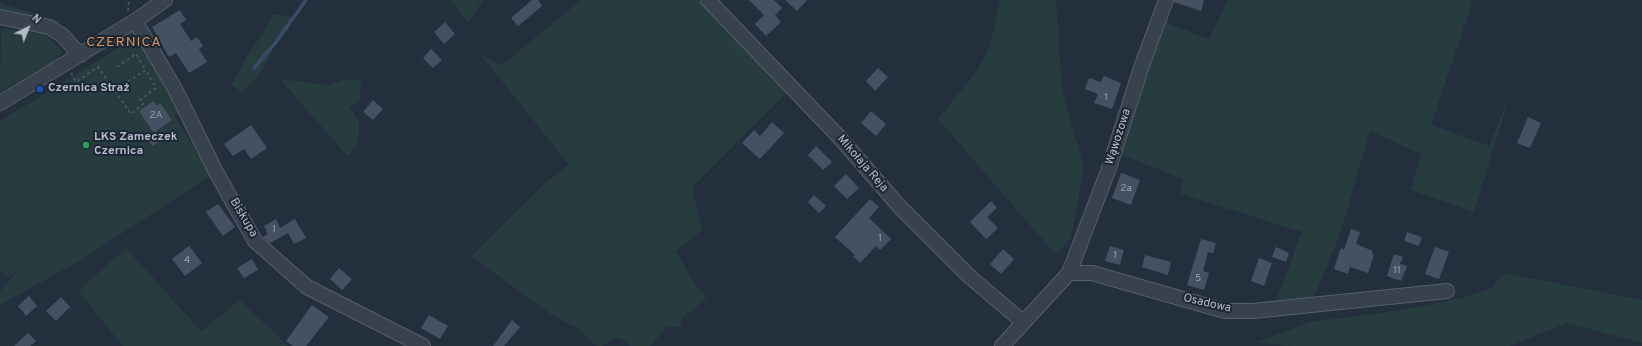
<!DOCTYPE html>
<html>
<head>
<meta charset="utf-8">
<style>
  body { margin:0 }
  #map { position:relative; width:1642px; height:346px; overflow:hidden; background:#242f3e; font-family:Overpass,sans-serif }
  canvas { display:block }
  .north { position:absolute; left:8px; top:8px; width:40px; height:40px; -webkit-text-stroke:3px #1d2633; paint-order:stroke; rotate:43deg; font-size:11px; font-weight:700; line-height:16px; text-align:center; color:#b4bcc9 }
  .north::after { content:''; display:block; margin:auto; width:14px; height:18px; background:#b4bcc9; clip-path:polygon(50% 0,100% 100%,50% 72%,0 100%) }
</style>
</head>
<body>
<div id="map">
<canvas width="1642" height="346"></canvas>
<div class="north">N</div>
</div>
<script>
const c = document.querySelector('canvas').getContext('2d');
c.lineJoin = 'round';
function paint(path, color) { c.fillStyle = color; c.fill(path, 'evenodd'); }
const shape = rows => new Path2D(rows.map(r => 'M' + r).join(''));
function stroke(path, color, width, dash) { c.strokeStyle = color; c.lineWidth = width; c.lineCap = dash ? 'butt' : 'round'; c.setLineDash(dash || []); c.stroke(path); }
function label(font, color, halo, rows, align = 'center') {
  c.font = font + ' Overpass,sans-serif'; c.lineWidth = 4; c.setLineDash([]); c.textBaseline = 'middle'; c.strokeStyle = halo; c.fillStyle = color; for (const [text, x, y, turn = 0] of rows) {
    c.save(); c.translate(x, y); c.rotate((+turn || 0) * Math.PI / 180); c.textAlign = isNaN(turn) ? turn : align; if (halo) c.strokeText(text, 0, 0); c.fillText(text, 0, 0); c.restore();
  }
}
paint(shape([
  [450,0,483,0,468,23],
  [581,0,702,0,789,90,692,187,702,230,676,251,691,278,706,298,693,310,683,316,680,327,667,326,651,346,631,346,620,338,615,338,602,346,597,346,577,328,549,313,471,256,544,184,569,165,481,55,502,65],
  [1000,0,1056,0,1062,90,1084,168,1071,238,1056,255,938,119,977,71,990,46],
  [1228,0,1473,0,1431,125,1489,146,1510,94,1474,212,1411,190,1421,154,1370,131,1339,237,1314,297,1276,301,1302,232,1181,194,1183,179,1120,154,1163,9,1169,24,1209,39],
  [0,3,60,21,57,25,0,11],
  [276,14,294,18,286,33,272,42,271,55,257,78,241,92,232,84,247,56,264,32,272,16],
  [1,28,44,34,63,52,54,61,0,92],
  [138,36,181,111,174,116,212,175,79,261,0,305,0,291,17,271,7,278,0,269,0,121],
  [280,79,328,85,342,80,352,79,361,81,360,100,350,107,359,123,359,136,356,147,347,156],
  [126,248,201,331,240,300,288,346,123,346,78,291],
  [1504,273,1642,300,1642,343,1567,323,1510,346,1291,346,1257,342,1310,322,1395,311,1462,298,1492,288]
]), '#263c3f');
stroke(shape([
  [254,68,276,42,306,0]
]), '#394c67', 3.5);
paint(shape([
  [532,0,538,0,542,6,518,26,511,18],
  [749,0,774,0,782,8,775,15,781,22,766,36,755,24,764,15],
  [785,0,807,0,797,11],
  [1174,0,1204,0,1201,11,1174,2],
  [180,10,186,20,180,24,191,41,197,37,203,46,199,49,207,62,189,73,176,53,169,57,152,27],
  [445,22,455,34,444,44,434,32],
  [431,49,442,60,433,68,423,58],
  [878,68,888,77,875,91,866,81],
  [1104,76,1121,83,1112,109,1094,103,1098,94,1085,89,1089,78,1101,82],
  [373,100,383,109,373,120,363,112],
  [154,101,157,106,160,103,172,120,156,131,162,139,153,146,146,137,153,132,139,111],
  [871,111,886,124,876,136,861,123],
  [1528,117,1541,123,1530,148,1517,143],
  [772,122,784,133,760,159,742,143,754,130,760,136],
  [251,125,267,148,251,159,244,149,233,156,224,144],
  [816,146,832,162,823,170,808,155],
  [1121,173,1140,180,1131,205,1112,198],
  [846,174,859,188,847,199,834,186],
  [814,195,826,206,819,213,808,202],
  [870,199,879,207,869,218,891,239,880,250,876,246,860,263,853,256,855,255,835,237],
  [991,201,997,208,987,217,998,228,986,239,970,222],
  [218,204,235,227,223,236,206,212],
  [276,219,280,228,295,219,306,238,294,244,288,233,270,243,263,237,268,234,264,226],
  [1351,229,1360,232,1356,244,1373,251,1372,254,1374,255,1368,273,1350,267,1348,274,1334,269,1341,248,1344,250],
  [1407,232,1422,237,1419,246,1404,241],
  [1201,239,1216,243,1213,253,1208,252,1203,271,1209,273,1204,290,1187,285],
  [189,246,202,263,185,276,172,259],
  [1110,246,1124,250,1120,265,1105,261],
  [1276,247,1289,253,1286,262,1272,257],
  [1435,247,1449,252,1439,279,1425,274],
  [1003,249,1014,259,1001,274,990,264],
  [1394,254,1403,257,1400,264,1407,266,1401,281,1387,276],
  [1145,255,1171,262,1168,275,1142,267],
  [1259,258,1272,263,1264,286,1251,281],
  [252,259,258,270,244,278,237,268],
  [339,268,352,279,342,290,330,279],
  [29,296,37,306,26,316,18,306],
  [61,297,70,307,56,321,46,311],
  [312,305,329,317,306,346,293,346,286,341],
  [429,315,448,326,440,339,421,328],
  [512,320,520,327,504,346,493,346],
  [28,333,36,341,30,346,14,346]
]), '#455162');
const minor = shape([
  [708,0,840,138,899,206,970,277,1023,322],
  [0,17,49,27,62,35,80,55],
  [135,21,175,89,217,174,255,241,307,287,423,346],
  [0,103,135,21,165,0],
  [1069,273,1108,171,1142,65,1166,0],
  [1002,346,1069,273,1092,273,1225,311,1253,311,1447,291]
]);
stroke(minor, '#565f6c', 16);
stroke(shape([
  [128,11,129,0],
  [117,67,136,54,146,70],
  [71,73,76,82,98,67,114,90,131,114,143,104,140,100,156,88,146,70,114,90]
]), '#44595c', 2, [3, 3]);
stroke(minor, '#38414e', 14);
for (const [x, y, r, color] of [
  [40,89,4,"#1a4fb4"],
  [86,145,4,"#2e9e5b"]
]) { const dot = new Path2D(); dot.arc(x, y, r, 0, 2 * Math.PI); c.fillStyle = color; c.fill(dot); stroke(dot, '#1d2633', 1.5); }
label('10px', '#98a1af', null, [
  ["1",1106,98],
  ["2A",156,116],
  ["2a",1126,189],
  ["1",274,230],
  ["1",880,239],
  ["1",1115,256],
  ["4",187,261],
  ["11",1397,271],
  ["5",1198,279]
]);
label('bold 12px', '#b4bcc9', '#1d2633', [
  ["Czernica Straż",48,89],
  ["LKS Zameczek",94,138],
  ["Czernica",94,152]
], 'left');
label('12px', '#b4bcc9', '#1d2633', [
  ["Wąwozowa",1119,137,-72],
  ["Mikołaja Reja",862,164,49],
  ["Biskupa",243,218,59],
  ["Osadowa",1207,304,13]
]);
c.letterSpacing = '1px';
label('14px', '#d59563', '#1d2633', [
  ["CZERNICA",124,43]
]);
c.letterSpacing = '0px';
</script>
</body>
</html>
